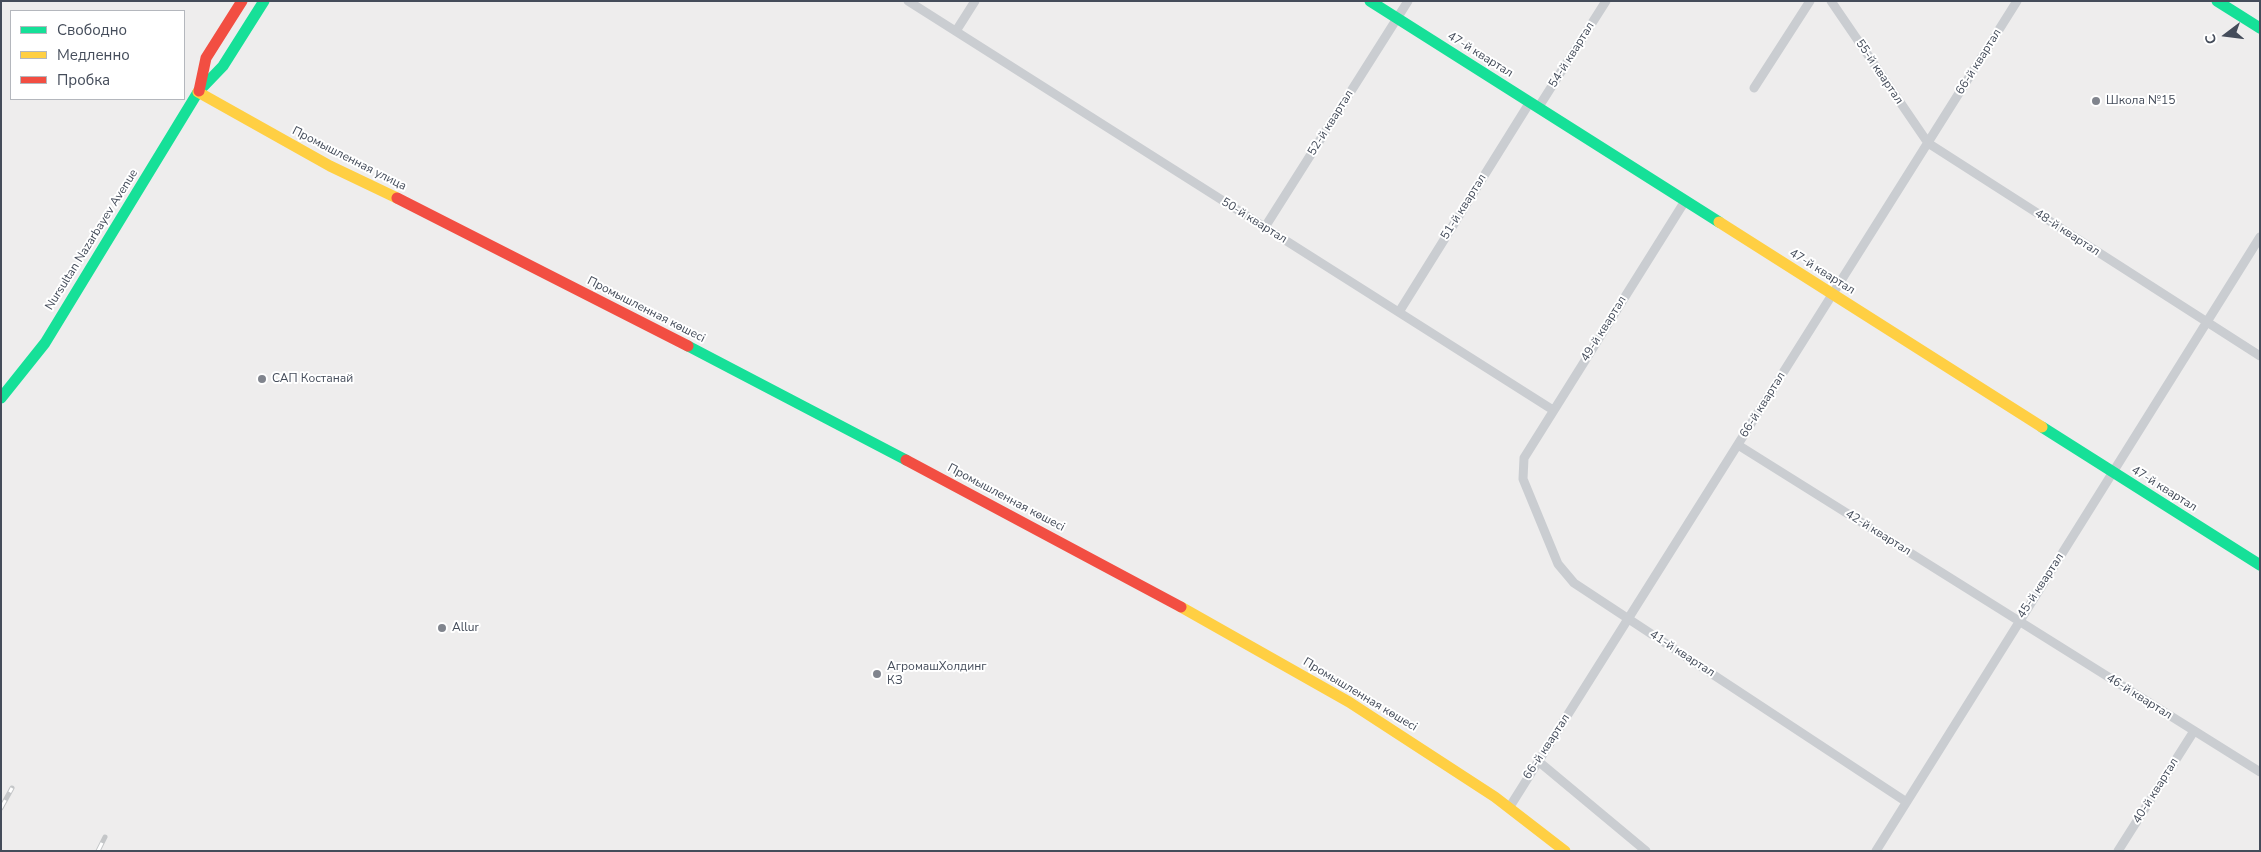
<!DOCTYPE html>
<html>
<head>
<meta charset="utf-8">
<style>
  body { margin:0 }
  #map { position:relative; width:2261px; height:852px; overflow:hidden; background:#eeeded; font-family:"Nunito Sans",sans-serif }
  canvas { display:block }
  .frame { position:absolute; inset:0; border:2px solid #444c5a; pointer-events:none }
  .legend { position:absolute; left:10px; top:10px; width:175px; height:90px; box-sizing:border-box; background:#fff; border:1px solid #b4b7bd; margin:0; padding:6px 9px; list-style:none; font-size:15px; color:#444c5a }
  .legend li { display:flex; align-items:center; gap:10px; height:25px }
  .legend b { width:25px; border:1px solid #b4b7bd }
  .north { position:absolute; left:2201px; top:10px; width:50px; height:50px; -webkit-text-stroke:4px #fff; paint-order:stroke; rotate:255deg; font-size:14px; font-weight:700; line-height:20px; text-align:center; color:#444c5a }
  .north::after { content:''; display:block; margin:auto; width:18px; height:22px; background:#444c5a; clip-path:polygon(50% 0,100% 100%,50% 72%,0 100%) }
</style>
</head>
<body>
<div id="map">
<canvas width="2261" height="852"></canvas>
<div class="frame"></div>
<ul class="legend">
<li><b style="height:6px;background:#16e098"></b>Свободно</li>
<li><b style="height:6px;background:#ffcf43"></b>Медленно</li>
<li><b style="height:6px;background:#f24e42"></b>Пробка</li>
</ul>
<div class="north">С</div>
</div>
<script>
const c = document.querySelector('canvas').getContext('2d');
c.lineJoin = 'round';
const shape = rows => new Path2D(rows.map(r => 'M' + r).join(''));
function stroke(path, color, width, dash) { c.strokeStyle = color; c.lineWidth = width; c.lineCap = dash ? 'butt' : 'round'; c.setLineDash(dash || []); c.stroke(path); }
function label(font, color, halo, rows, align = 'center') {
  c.font = font + ' "Nunito Sans",sans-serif'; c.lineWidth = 4; c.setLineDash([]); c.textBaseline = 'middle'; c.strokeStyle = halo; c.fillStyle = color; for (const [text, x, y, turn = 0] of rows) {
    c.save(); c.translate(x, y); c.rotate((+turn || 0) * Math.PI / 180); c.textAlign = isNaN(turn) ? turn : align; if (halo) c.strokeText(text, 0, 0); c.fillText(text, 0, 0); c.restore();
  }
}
stroke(shape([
  [908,1,1553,410],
  [1831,1,1928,143,2260,356],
  [956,31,975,1],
  [1754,88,1810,1],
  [1538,108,1606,1],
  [1685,201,1524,458,1523,479,1558,564,1574,583,1905,801],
  [1265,227,1408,1],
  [1399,312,1530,102],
  [1738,445,2260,772],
  [1538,761,1646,851],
  [1509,808,2017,1],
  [1876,851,2260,237],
  [2118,851,2194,731]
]), '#cacdd1', 9);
stroke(shape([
  [1370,1,1719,222],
  [2217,1,2260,28],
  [688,346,906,460],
  [1,398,45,343,198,92,223,66,264,1],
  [2042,427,2260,565]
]), '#16e098', 11);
stroke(shape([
  [198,92,330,166,397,198],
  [1719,222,2042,427],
  [1181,607,1349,702,1495,797,1565,851]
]), '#ffcf43', 11);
stroke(shape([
  [199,91,206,58,242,1],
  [397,198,688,346],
  [906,460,1181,607]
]), '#f24e42', 11);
const rail = shape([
  [1,808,12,788],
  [98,851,105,837]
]);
stroke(rail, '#c4c6c8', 5);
stroke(rail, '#fff', 3, [9]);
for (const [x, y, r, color] of [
  [2096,101,5,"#80848d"],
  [262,379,5,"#80848d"],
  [442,628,5,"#80848d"],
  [877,674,5,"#80848d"]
]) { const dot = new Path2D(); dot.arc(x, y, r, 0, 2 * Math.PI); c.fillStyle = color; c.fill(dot); stroke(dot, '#fff', 2); }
label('12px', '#444c5a', '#fff', [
  ["47-й квартал",1480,55,32],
  ["54-й квартал",1572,55,-58],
  ["66-й квартал",1979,62,-58],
  ["55-й квартал",1879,72,56],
  ["52-й квартал",1331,123,-58],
  ["Промышленная улица",349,159,27],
  ["51-й квартал",1464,207,-58],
  ["50-й квартал",1254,221,32],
  ["48-й квартал",2067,233,33],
  ["Nursultan Nazarbayev Avenue",92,240,-58],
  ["47-й квартал",1822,272,32],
  ["Промышленная көшесі",646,310,27],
  ["49-й квартал",1604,329,-58],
  ["66-й квартал",1763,405,-58],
  ["47-й квартал",2164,489,32],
  ["Промышленная көшесі",1006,498,28],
  ["42-й квартал",1878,533,32],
  ["45-й квартал",2041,586,-57],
  ["41-й квартал",1682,654,33],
  ["Промышленная көшесі",1360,695,31],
  ["46-й квартал",2139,697,32],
  ["66-й квартал",1547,747,-57],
  ["40-й квартал",2156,791,-58]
]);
label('12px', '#444c5a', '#fff', [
  ["Школа №15",2106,101],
  ["САП Костанай",272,379],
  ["Allur",452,628],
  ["АгромашХолдинг",887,667],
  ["КЗ",887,681]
], 'left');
</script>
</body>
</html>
